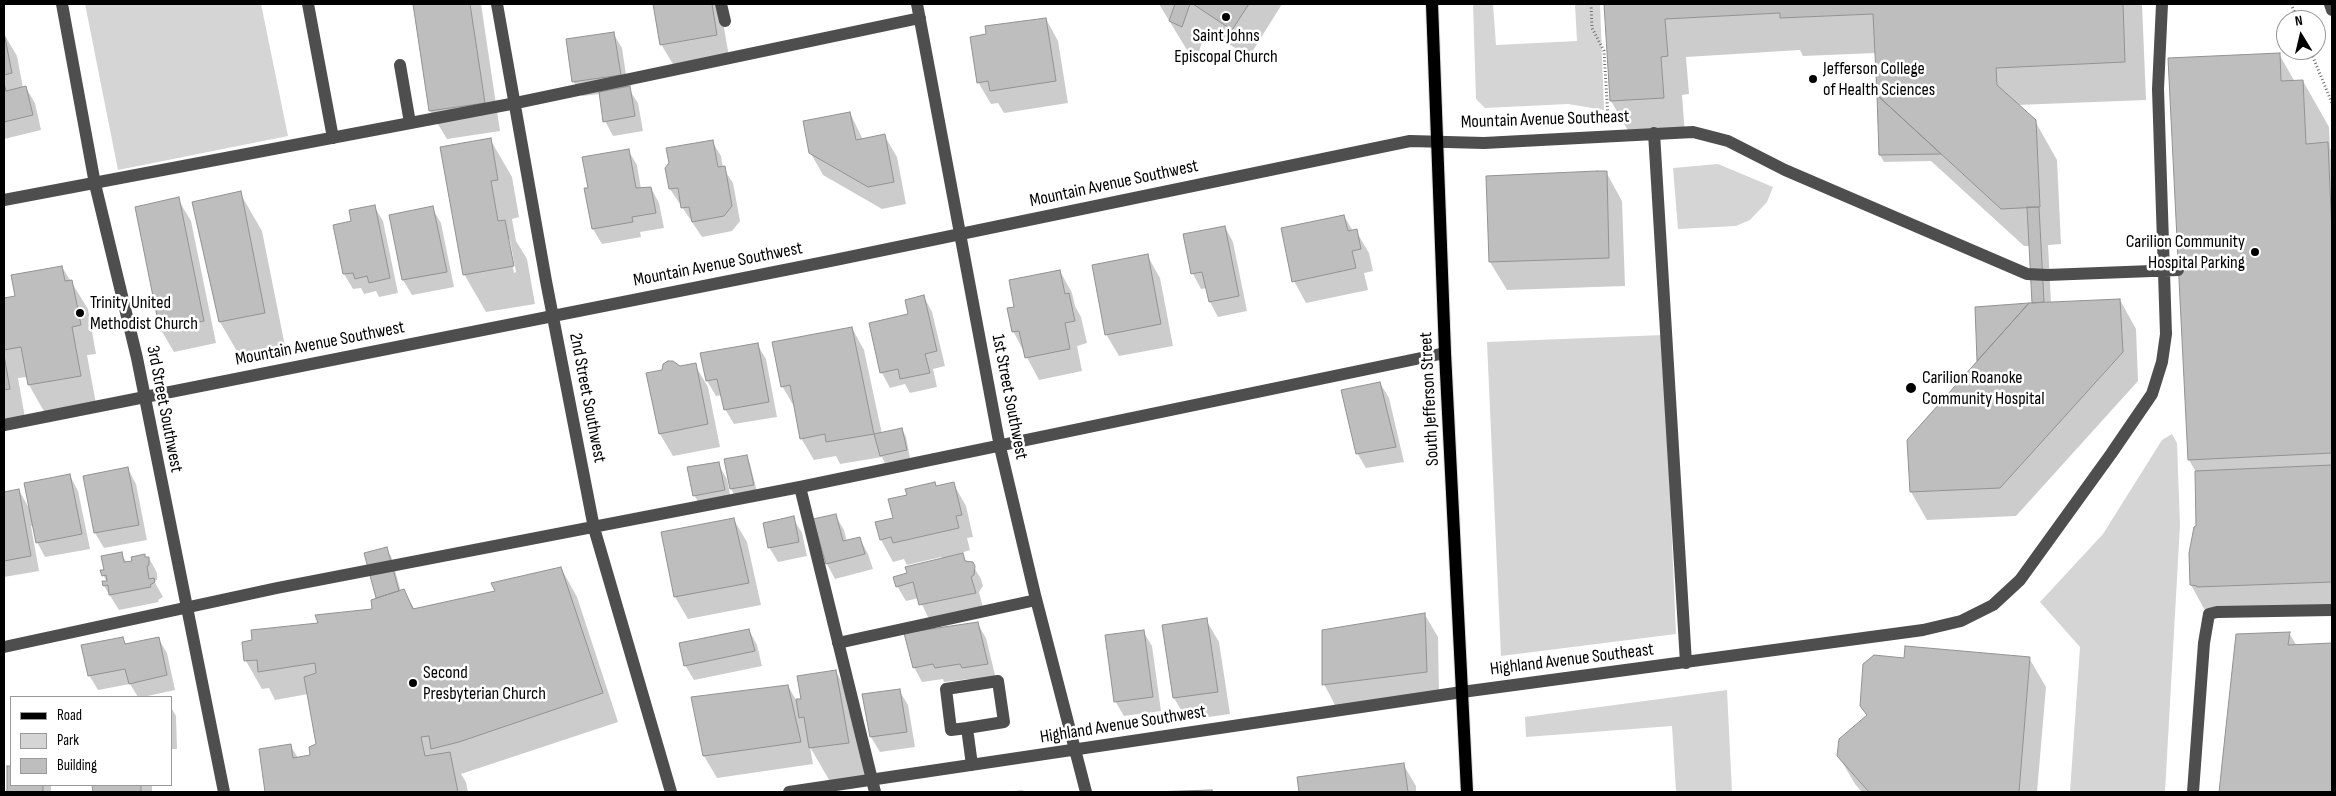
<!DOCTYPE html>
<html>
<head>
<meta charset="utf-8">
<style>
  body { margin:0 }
  #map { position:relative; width:2336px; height:796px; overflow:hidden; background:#fff; font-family:"Sofia Sans Condensed",sans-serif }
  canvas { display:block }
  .frame { position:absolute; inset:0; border:5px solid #000; pointer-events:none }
  .legend { position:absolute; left:10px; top:696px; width:162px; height:90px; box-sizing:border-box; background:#fff; border:1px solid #999; margin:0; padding:6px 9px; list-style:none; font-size:15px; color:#000 }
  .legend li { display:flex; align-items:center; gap:10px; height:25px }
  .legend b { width:25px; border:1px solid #999 }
  .north { position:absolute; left:2276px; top:10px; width:50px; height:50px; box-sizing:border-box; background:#fff; border:1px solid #999; border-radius:50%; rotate:351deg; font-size:14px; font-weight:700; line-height:20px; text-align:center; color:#000 }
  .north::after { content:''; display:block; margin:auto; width:18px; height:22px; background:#000; clip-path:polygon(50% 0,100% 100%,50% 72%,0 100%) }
</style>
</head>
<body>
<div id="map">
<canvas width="2336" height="796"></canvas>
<div class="frame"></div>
<ul class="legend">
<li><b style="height:6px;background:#000"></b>Road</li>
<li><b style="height:14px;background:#d5d5d5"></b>Park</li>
<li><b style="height:14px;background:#bebebe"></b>Building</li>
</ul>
<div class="north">N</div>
</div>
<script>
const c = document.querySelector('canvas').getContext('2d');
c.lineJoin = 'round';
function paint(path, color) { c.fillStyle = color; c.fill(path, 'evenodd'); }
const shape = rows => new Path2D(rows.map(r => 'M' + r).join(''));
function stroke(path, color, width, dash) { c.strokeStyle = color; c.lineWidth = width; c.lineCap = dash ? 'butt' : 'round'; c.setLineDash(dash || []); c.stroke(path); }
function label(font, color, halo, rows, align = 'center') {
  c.font = font + ' "Sofia Sans Condensed",sans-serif'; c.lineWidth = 5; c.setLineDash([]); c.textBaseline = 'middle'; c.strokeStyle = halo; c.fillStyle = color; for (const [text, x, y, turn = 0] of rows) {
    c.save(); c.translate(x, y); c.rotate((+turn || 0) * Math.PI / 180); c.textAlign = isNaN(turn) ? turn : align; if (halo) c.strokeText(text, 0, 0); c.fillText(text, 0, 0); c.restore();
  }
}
paint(shape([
  [85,4,261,4,288,136,118,170],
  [1473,4,1493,4,1496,45,1577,41,1575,4,1600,4,1604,110,1568,104,1485,108,1476,99],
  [1718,164,1773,187,1767,202,1750,220,1736,226,1678,229,1673,168],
  [1663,335,1676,634,1501,656,1487,342],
  [2172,434,2177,443,2180,525,2165,792,2070,792,2080,647,2040,602,2103,534,2162,440],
  [1727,690,1732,792,1676,792,1672,726,1526,737,1525,717]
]), '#d5d5d5');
paint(shape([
  [414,4,481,4,500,131,447,139,430,111],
  [654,4,720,4,729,57,674,66,661,44],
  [1159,4,1282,4,1249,57,1206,29,1198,55,1187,50],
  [1606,4,2142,4,2146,100,2017,105,2035,121,2057,160,2061,244,2048,245,2051,303,2120,300,2136,329,2138,381,2016,516,1927,520,1911,492,1908,440,1978,360,1976,308,2034,304,2030,246,2024,246,1931,161,1884,162,1880,155,1876,53,1803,56,1800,50,1686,57,1689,94,1682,95,1685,135,1633,139,1611,101],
  [1046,19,1058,41,1068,103,1004,113,998,103,991,104,978,82,988,36],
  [613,33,622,48,628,88,638,103,643,131,613,136,605,121,600,94,582,96,573,81],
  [4,34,17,56,23,88,26,88,35,103,41,130,4,139],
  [2279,54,2295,82,2303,81,2329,127,2330,148,2332,152,2332,610,2207,614,2191,585,2190,553,2197,527,2196,472,2189,460],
  [850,113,863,140,884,135,897,157,906,204,882,209,823,175,810,152],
  [490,139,512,177,519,217,512,219,516,241,527,259,535,304,486,312,464,274],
  [507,237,510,240,516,272,514,273],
  [712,141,721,156,723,168,733,183,740,221,732,231,702,237,670,189,666,168],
  [628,150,637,165,641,189,651,188,659,203,664,228,640,232,641,237,602,244,593,229],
  [1606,172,1622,201,1625,286,1507,290,1490,262],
  [240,193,262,231,286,351,242,360,220,322,194,203],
  [178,199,191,221,216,343,174,352,161,330],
  [374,206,383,221,398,293,379,297,376,291,364,294,361,288,353,289,344,274,352,222],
  [432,208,441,223,454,287,412,295,403,280],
  [1344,216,1353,231,1356,231,1369,253,1373,271,1364,273,1368,290,1306,303,1294,281],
  [1225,227,1233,242,1247,311,1218,317,1210,302,1207,288,1201,289,1193,274,1185,235],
  [1147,255,1160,278,1173,346,1119,356,1106,334],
  [62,267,88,309,96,354,87,355,96,404,45,413,29,385,27,377,18,378,25,418,4,421,4,298,17,297],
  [1060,271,1072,293,1075,306,1081,317,1087,343,1077,346,1082,371,1039,380,1013,331,1016,308],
  [924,297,932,312,945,366,933,369,937,387,910,393,905,384,890,388,882,373,909,315],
  [852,328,864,350,882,434,902,429,906,437,910,458,885,463,882,457,840,464,836,456,814,460,801,438,795,408,782,386],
  [757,344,766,359,777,417,734,424,725,409,722,395,716,396,707,381],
  [695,365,708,387,720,447,673,456,660,434,679,368],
  [1380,383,1389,398,1404,462,1366,468,1357,453],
  [746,456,750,464,757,492,735,496,730,487],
  [718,464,727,479,732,505,703,510,694,495],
  [128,469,136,484,147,540,104,548,95,533,84,477],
  [70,476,78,491,90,549,45,557,37,542,34,526,31,526,39,571,4,577,4,493,19,490,30,510],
  [935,483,937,487,953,483,966,506,973,537,967,538,970,550,961,553,967,562,972,564,981,579,983,586,979,592,983,608,929,619,919,598,906,601,897,586,908,574,942,559,941,557,907,565,904,559,893,562,881,540,908,496],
  [835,515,844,530,847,542,860,539,868,554,873,569,835,579,827,564],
  [793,518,802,533,807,556,778,562,769,547],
  [734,520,747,542,761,605,688,619,675,597],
  [386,549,391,556,401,592,404,591,415,610,496,592,561,568,577,597,618,722,461,774,466,782,468,792,266,792,260,750,290,745,298,758,311,756,318,745,308,694,275,700,269,688,262,689,246,661,244,643,374,610,378,599],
  [121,554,127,563,149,558,157,573,157,580,154,581,163,597,158,600,159,602,119,610,104,586,104,582,107,582,103,575],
  [1425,615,1438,637,1439,694,1336,707,1324,684],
  [1206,620,1219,642,1230,714,1187,720,1174,698],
  [977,623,986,638,996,679,972,683,969,679,944,682,943,679,922,682,914,667],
  [749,630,757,645,762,666,694,680,685,665],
  [1143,631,1152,646,1161,711,1124,716,1115,701],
  [2289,633,2297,646,2332,645,2332,792,2220,792,2237,636],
  [122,638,127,645,158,638,167,653,175,690,143,697,138,697,130,684,98,690,89,675],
  [2029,658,2046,687,2037,792,1862,792,1855,784,1838,755,1868,716,1861,706,1906,660],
  [836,672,857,709,870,781,832,785,810,747,813,764,717,778,704,756,788,686,796,700,802,700],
  [899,690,908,705,915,747,880,752,871,737],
  [171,707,176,716,177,749,171,749],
  [1403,764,1416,786,1416,792,1301,792,1299,779],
  [9,767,11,767,11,785,51,785,51,792,8,792],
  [94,785,152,785,152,792,94,792],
  [1023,790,1024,792,1005,792]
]), '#0003');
const building = shape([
  [413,4,470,4,485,103,429,111,413,4],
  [653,4,712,4,717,35,660,45,653,4],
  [1175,4,1190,4,1182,27,1169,21,1175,4],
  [1193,4,1249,4,1232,30,1193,4],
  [1604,4,2123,4,2125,62,1996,68,1997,85,2036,120,2040,207,2001,209,1877,95,1873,14,1780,18,1780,13,1665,19,1668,56,1661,57,1664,98,1610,101,1604,4],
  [1046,18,1056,81,990,91,988,81,977,83,970,37,986,34,985,26,1046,18],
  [614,32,621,75,572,82,566,39,614,32],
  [4,33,12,73,4,75,4,33],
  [2280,53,2281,81,2303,80,2306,144,2328,142,2332,233,2332,453,2188,460,2168,58,2280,53],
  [4,84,6,91,26,86,33,115,4,122,4,84],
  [630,86,635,116,603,122,599,92,630,86],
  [1877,95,1941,154,1879,155,1877,95],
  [850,112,856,140,885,134,894,182,868,187,809,153,803,121,850,112],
  [491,138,498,180,491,181,498,221,505,220,514,266,463,275,440,147,491,138],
  [713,140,718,167,725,166,732,206,724,216,692,222,689,207,681,208,678,188,669,189,665,168,669,163,666,148,713,140],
  [629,149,636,188,651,187,656,213,632,217,633,222,592,229,584,188,588,188,582,157,629,149],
  [1597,171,1607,171,1609,258,1489,262,1486,176,1597,171],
  [241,191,265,313,219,322,192,202,241,191],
  [179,197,204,321,160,331,135,207,179,197],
  [375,205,390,278,369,283,367,276,355,279,353,273,343,274,333,225,351,221,349,210,375,205],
  [433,206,447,272,402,280,389,215,433,206],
  [2027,207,2039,207,2044,302,2032,303,2027,207],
  [1344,215,1348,231,1357,229,1361,249,1352,251,1356,268,1292,282,1281,228,1344,215],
  [1225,226,1239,296,1209,302,1202,272,1191,274,1183,234,1225,226],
  [1148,254,1161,324,1105,335,1092,265,1148,254],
  [62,266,65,281,72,280,81,325,72,327,81,376,28,385,21,347,4,350,4,298,15,296,11,275,62,266],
  [1060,270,1065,294,1069,293,1075,321,1065,323,1070,349,1025,358,1019,331,1012,332,1007,308,1014,307,1009,280,1060,270],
  [924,295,937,351,925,354,930,373,900,379,898,369,880,373,869,323,908,314,905,300,924,295],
  [2120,299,2123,352,2000,488,1910,492,1907,440,2029,303,2120,299],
  [2029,303,1977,361,1975,307,2029,303],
  [852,327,874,434,826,442,825,434,800,439,790,385,781,387,772,342,852,327],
  [758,343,769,402,724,410,717,379,706,381,700,353,758,343],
  [4,355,10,389,4,390,4,355],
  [668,361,673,361,680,366,696,363,708,424,659,434,646,373,662,370,663,364,668,361],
  [1380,382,1396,447,1356,454,1341,390,1380,382],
  [902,428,907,450,880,456,874,434,902,428],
  [747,455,754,485,730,489,724,459,747,455],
  [719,462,725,490,693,496,687,467,719,462],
  [2332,465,2332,582,2197,587,2197,586,2190,585,2189,553,2194,527,2196,526,2195,471,2332,465],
  [128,467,139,525,94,533,83,476,128,467],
  [70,474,82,534,36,543,24,483,70,474],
  [935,482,936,486,954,482,962,515,956,516,959,528,893,543,891,537,880,540,875,522,893,518,888,499,907,495,905,489,935,482],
  [19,489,31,556,4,561,4,492,19,489],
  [836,514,843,541,860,537,865,554,826,564,813,519,836,514],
  [794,516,799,542,768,548,763,523,794,516],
  [734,518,749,583,674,597,661,532,734,518],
  [387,547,399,591,376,598,364,553,387,547],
  [122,552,124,562,132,561,131,557,145,554,145,557,149,557,149,565,147,566,149,579,154,578,155,582,150,585,151,587,109,595,108,585,103,586,102,581,107,581,106,575,102,576,100,570,104,570,101,556,122,552],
  [963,553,965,561,973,562,975,566,974,575,971,577,976,593,919,605,913,582,896,587,893,577,907,573,905,567,963,553],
  [561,567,603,693,459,742,431,749,429,736,421,737,425,756,450,752,458,792,265,792,259,749,291,744,293,758,310,755,309,747,316,744,304,677,316,673,315,663,258,672,257,660,244,661,242,642,252,640,251,630,318,623,315,615,372,609,371,600,404,589,413,609,495,591,491,583,561,567],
  [1425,613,1427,672,1322,685,1322,630,1425,613],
  [1207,618,1218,692,1173,698,1162,625,1207,618],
  [978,622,988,664,962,668,960,664,935,668,933,664,913,668,904,633,978,622],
  [749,629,755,651,684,666,679,643,749,629],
  [1144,630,1153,697,1114,702,1105,635,1144,630],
  [2290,632,2288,645,2332,643,2332,792,2219,792,2236,634,2290,632],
  [123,637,125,644,159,637,167,675,129,684,125,669,88,676,81,645,123,637],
  [1905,646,2030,657,2019,792,1869,792,1837,756,1839,739,1867,715,1860,706,1863,664,1874,655,1904,658,1905,646],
  [836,670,849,743,809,748,804,717,799,718,796,699,801,699,797,676,836,670],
  [788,685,801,742,703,756,691,697,788,685],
  [900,689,907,732,870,737,862,694,900,689],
  [1404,763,1408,792,1296,792,1299,792,1297,777,1404,763],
  [7,766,11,766,11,785,43,785,43,792,7,792,7,766],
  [92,785,141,785,141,792,93,792,92,785],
  [1212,790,1213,792,1150,792,1212,790]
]);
paint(building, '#bebebe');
stroke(building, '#929292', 1);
const major = shape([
  [1432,4,1445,353,1467,792]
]);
stroke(major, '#dbdbdb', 14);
stroke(shape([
  [1591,4,1592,28,1604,51,1608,117],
  [2291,4,2298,20],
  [2310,50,2332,103]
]), '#707070', 3, [1, 2.5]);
stroke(shape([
  [62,4,95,184,137,358,224,792],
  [308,4,333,138],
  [497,4,546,281,594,528,671,792],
  [721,4,725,21],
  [917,4,1000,447,1035,595,1086,792],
  [2330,4,2332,10],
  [400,65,410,123],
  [1654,133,1686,663],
  [4,200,516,103,920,18],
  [4,425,835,260,1410,141,1484,143,1693,132,1728,141,1785,170,2027,274,2047,275,2178,270],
  [800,487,875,792],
  [838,643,1036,600],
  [4,647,277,588,800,487,1445,353],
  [967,728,951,730,946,689,998,681,1004,722,967,728,972,765],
  [789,792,1462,692,1923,630,1961,621,1993,605,2020,580,2111,454,2152,394,2162,362,2166,334,2158,89,2162,4],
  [2193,792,2204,643,2209,614,2217,612,2332,610]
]), '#4e4e4e', 12);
stroke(major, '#000', 12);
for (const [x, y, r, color] of [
  [1226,17,5,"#000"],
  [1813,79,5,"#000"],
  [2255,252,5,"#000"],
  [80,313,5,"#000"],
  [1911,388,6,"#000"],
  [413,683,5,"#000"]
]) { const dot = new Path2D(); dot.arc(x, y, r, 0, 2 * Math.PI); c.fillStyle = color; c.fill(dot); stroke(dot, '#fff', 2); }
label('18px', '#000', '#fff', [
  ["Saint Johns",1226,36,"center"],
  ["Episcopal Church",1226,57,"center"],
  ["Jefferson College",1823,69],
  ["of Health Sciences",1823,90],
  ["Carilion Community",2245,242,"right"],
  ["Hospital Parking",2245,263,"right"],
  ["Trinity United",90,303],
  ["Methodist Church",90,324],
  ["Carilion Roanoke",1922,378],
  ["Community Hospital",1922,399],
  ["Second",423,673],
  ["Presbyterian Church",423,694]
], 'left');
label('18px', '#000', '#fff', [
  ["Mountain Avenue Southeast",1545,120,-2],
  ["Mountain Avenue Southwest",1114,184,-12],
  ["Mountain Avenue Southwest",718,265,-11],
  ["Mountain Avenue Southwest",320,344,-11],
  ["1st Street Southwest",1009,397,79],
  ["2nd Street Southwest",587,398,79],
  ["South Jefferson Street",1430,399,-93],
  ["3rd Street Southwest",164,409,79],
  ["Highland Avenue Southeast",1572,660,-7],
  ["Highland Avenue Southwest",1123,725,-9]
]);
</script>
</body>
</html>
